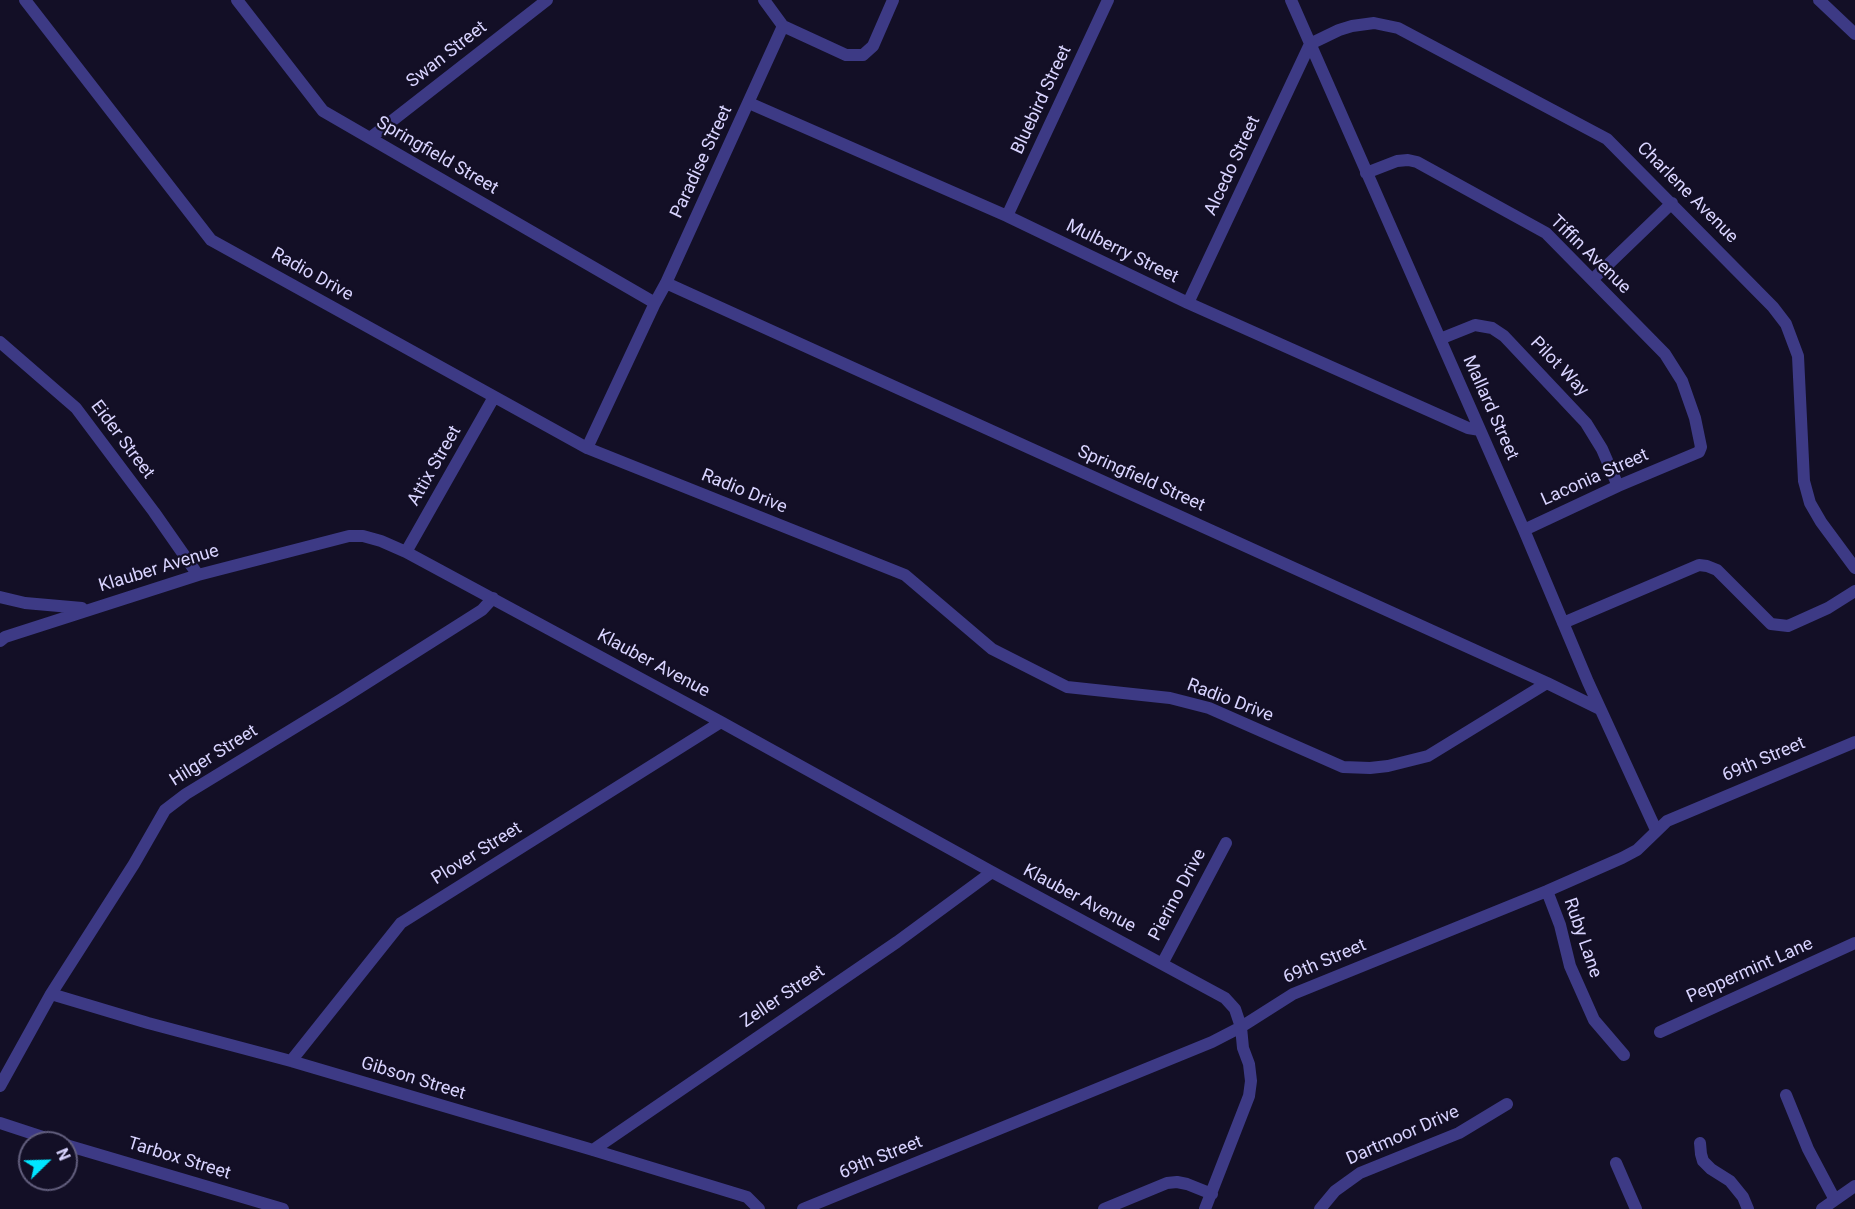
<!DOCTYPE html>
<html>
<head>
<meta charset="utf-8">
<style>
  body { margin:0 }
  #map { position:relative; width:1855px; height:1209px; overflow:hidden; background:#130f26; font-family:Roboto,sans-serif }
  canvas { display:block }
  .north { position:absolute; left:18px; top:1131px; width:60px; height:60px; box-sizing:border-box; background:#130f26; border:2px solid #625e7d; border-radius:50%; rotate:67deg; font-size:16px; font-weight:700; line-height:24px; text-align:center; color:#d9d4ff }
  .north::after { content:''; display:block; margin:auto; width:21px; height:27px; background:#00e5ff; clip-path:polygon(50% 0,100% 100%,50% 72%,0 100%) }
</style>
</head>
<body>
<div id="map">
<canvas width="1855" height="1209"></canvas>
<div class="north">N</div>
</div>
<script>
const c = document.querySelector('canvas').getContext('2d');
c.lineJoin = 'round';
const shape = rows => new Path2D(rows.map(r => 'M' + r).join(''));
function stroke(path, color, width, dash) { c.strokeStyle = color; c.lineWidth = width; c.lineCap = dash ? 'butt' : 'round'; c.setLineDash(dash || []); c.stroke(path); }
function label(font, color, halo, rows, align = 'center') {
  c.font = font + ' Roboto,sans-serif'; c.lineWidth = 4.5; c.setLineDash([]); c.textBaseline = 'middle'; c.strokeStyle = halo; c.fillStyle = color; for (const [text, x, y, turn = 0] of rows) {
    c.save(); c.translate(x, y); c.rotate((+turn || 0) * Math.PI / 180); c.textAlign = isNaN(turn) ? turn : align; if (halo) c.strokeText(text, 0, 0); c.fillText(text, 0, 0); c.restore();
  }
}
stroke(shape([
  [25,0,211,240,587,448,905,575,992,649,1067,687,1170,698,1209,708,1343,767,1370,768,1388,766,1428,756,1547,683],
  [237,0,323,111,655,303],
  [764,0,783,26,846,55,863,55,873,46,893,0],
  [1291,0,1524,530,1588,682,1656,830],
  [1819,0,1855,34],
  [749,103,1007,216,1188,303,1468,428,1480,430],
  [370,138,547,0],
  [1366,173,1397,161,1408,160,1417,162,1546,233,1665,354,1682,381,1695,418,1701,447,1699,452,1618,486,1524,530],
  [1007,216,1108,0],
  [1593,279,1672,203],
  [666,283,1547,683,1600,709],
  [1188,303,1310,44,1339,30,1352,26,1374,23,1398,28,1607,139,1773,307,1786,324,1798,356,1804,481,1810,503,1821,522,1855,568],
  [1440,339,1475,325,1492,328,1504,336,1586,423,1602,449,1618,486],
  [0,342,76,408,154,512,198,575],
  [587,448,655,303,666,283,783,26],
  [406,552,494,397],
  [0,597,25,603,82,608],
  [1563,623,1699,565,1707,566,1717,570,1771,624,1788,626,1828,608,1855,591],
  [0,641,5,637,198,575,349,536,363,536,381,541,406,552,721,722,992,872,1225,998,1235,1009,1241,1027,1243,1048,1249,1064,1251,1081,1249,1096,1205,1209],
  [1547,891,1560,925,1570,966,1594,1020,1624,1055],
  [1162,964,1226,843],
  [51,994,148,1023,291,1061,593,1150,747,1197,759,1209],
  [1660,1032,1855,943],
  [291,1061,401,923,721,722],
  [0,1086,51,994,134,864,165,810,186,794,340,700,482,610,493,598],
  [1786,1095,1808,1149,1835,1200],
  [0,1123,61,1143],
  [1700,1143,1701,1154,1703,1161,1711,1169,1730,1181,1743,1197,1748,1209],
  [66,1145,283,1209],
  [593,1150,897,942,992,872],
  [1616,1163,1636,1209],
  [803,1209,1212,1042,1241,1027,1293,994,1547,891,1622,858,1637,850,1667,821,1855,742],
  [1104,1209,1167,1183,1177,1182,1187,1184,1212,1194],
  [1320,1209,1335,1191,1360,1173,1459,1133,1507,1104],
  [1822,1209,1855,1186]
]), '#3d3a85', 12);
label('18px', '#d9d4ff', '#130f26', [
  ["Swan Street",447,55,-38],
  ["Bluebird Street",1042,100,-65],
  ["Springfield Street",437,156,30],
  ["Paradise Street",702,162,-65],
  ["Alcedo Street",1233,166,-65],
  ["Charlene Avenue",1687,193,45],
  ["Mulberry Street",1122,252,26],
  ["Tiffin Avenue",1590,255,44],
  ["Radio Drive",312,275,29],
  ["Pilot Way",1559,367,46],
  ["Mallard Street",1490,408,66],
  ["Eider Street",122,440,53],
  ["Attix Street",435,466,-60],
  ["Laconia Street",1595,478,-24],
  ["Springfield Street",1141,479,24],
  ["Radio Drive",744,492,22],
  ["Klauber Avenue",159,569,-17],
  ["Klauber Avenue",653,664,28],
  ["Radio Drive",1230,701,21],
  ["Hilger Street",214,756,-32],
  ["69th Street",1764,760,-23],
  ["Plover Street",477,854,-32],
  ["Pierino Drive",1178,895,-62],
  ["Klauber Avenue",1079,899,28],
  ["Ruby Lane",1582,938,71],
  ["69th Street",1325,962,-23],
  ["Peppermint Lane",1750,971,-24],
  ["Zeller Street",783,997,-34],
  ["Gibson Street",413,1079,17],
  ["Dartmoor Drive",1403,1136,-24],
  ["69th Street",881,1158,-22],
  ["Tarbox Street",179,1159,17]
]);
</script>
</body>
</html>
